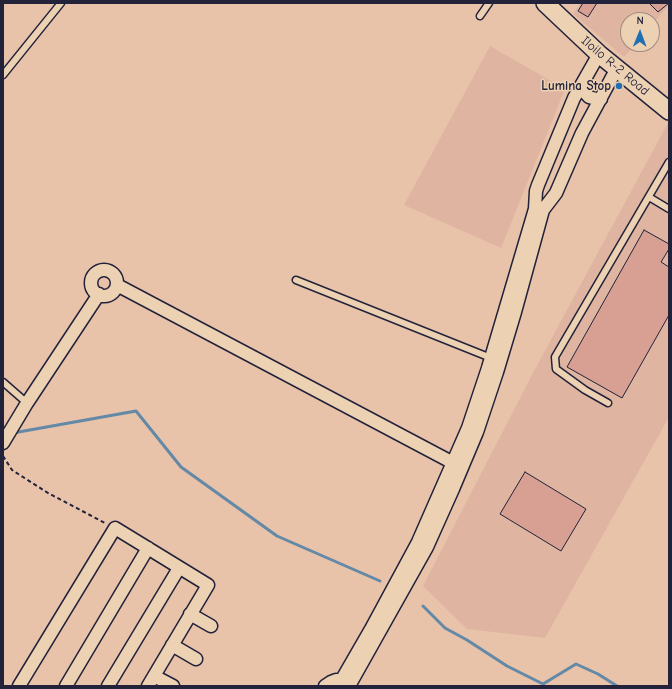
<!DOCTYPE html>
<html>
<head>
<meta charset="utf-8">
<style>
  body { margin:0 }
  #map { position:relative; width:672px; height:689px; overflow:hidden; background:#e8c3aa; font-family:"Comic Neue",sans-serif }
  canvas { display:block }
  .frame { position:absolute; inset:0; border:4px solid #22223b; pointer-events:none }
  .north { position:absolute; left:620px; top:12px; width:40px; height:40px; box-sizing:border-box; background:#edd1b3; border:1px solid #9c8b83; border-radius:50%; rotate:1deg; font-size:11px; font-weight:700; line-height:16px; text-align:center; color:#22223b }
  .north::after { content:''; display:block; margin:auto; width:14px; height:18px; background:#1f6fb2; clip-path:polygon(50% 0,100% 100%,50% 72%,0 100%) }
</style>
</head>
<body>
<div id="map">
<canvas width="672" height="689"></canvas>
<div class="frame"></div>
<div class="north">N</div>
</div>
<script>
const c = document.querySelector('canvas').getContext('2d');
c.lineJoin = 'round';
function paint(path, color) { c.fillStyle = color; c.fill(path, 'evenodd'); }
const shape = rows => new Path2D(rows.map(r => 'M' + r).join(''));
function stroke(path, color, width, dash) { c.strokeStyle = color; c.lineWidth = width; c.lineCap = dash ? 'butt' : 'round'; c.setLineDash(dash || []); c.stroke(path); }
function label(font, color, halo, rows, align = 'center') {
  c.font = font + ' "Comic Neue",sans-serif'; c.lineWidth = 3; c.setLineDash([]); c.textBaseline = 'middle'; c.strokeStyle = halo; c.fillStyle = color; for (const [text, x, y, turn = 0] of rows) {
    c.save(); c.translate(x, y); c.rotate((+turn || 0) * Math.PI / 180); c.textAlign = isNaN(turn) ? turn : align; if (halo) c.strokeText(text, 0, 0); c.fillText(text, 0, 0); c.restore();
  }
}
paint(shape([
  [580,3,668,3,669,5,652,25,652,20,628,20,628,44,636,44,624,57,573,14],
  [490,46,565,89,501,248,404,205],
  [669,121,669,417,545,638,467,629,423,586,535,369]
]), '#dfb5a1');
stroke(shape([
  [13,433,136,411,181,467,277,536,380,581],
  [423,606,445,628,467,640,507,666,543,684,576,664,598,674,617,686]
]), '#6389a7', 3);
const building = shape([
  [583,3,597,3,588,17,578,11,583,3],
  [649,3,669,3,658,12,649,3],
  [644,230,669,244,669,249,661,262,669,267,669,315,622,398,567,367,644,230],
  [525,472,586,509,561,551,500,514,525,472]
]);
paint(building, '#d7a093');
stroke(building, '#22223b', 1);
const lane = shape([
  [480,16,489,3],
  [3,75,61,3],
  [649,197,669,209],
  [296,280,491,358],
  [3,382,27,403],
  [608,403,585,390,556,369,555,357,669,162]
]);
const street = shape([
  [580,87,589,97,596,99,601,99],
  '91 283a13 13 0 1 1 26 0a13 13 0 1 1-26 0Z',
  [117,285,459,466],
  [3,443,27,403,99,294],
  [190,614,211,626],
  [172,645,196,659],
  [154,676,173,686],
  [341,681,371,629,418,542,468,428,488,368,535,209,536,191,538,185,574,98,599,54],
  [19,686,115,528,208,585,148,686],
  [66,686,148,548],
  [108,686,179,568],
  [325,686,331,682,336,680,341,681,347,684],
  [349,686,427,547,453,489,477,432,497,372,515,312,543,210,556,193,582,133,617,68]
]);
const secondary = shape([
  [545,3,599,54,669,111]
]);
stroke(lane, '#22223b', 9);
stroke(street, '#22223b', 15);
stroke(secondary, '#22223b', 20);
stroke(shape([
  [3,456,12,470,48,493,105,523]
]), '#22223b', 2, [4, 3]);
stroke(lane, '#edd1b3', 6);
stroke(street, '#edd1b3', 12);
stroke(secondary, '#edd1b3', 17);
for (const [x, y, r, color] of [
  [619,86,4,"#1f6fb2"]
]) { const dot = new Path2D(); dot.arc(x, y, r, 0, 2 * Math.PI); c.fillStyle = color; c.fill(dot); stroke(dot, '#edd1b3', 1.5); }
label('13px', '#22223b', '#edd1b3', [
  ["Iloilo R-2 Road",615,66,40]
]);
label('bold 13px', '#22223b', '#edd1b3', [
  ["Lumina Stop",611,86]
], 'right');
</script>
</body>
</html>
